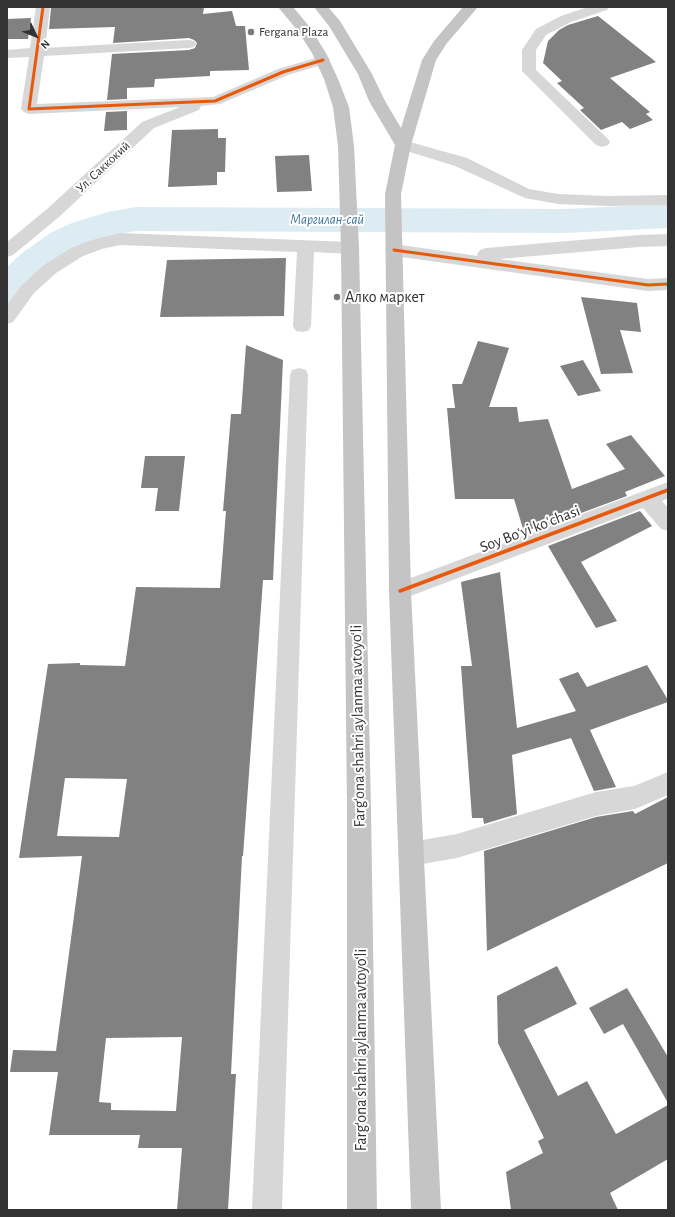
<!DOCTYPE html>
<html>
<head>
<meta charset="utf-8">
<style>
  body { margin:0 }
  #map { position:relative; width:675px; height:1217px; overflow:hidden; background:#fff; font-family:"Alegreya Sans",sans-serif }
  canvas { display:block }
  .frame { position:absolute; inset:0; border:8px solid #333; pointer-events:none }
  .north { position:absolute; left:16px; top:16px; width:40px; height:40px; -webkit-text-stroke:3px #fff; paint-order:stroke; rotate:133deg; font-size:11px; font-weight:700; line-height:16px; text-align:center; color:#333 }
  .north::after { content:''; display:block; margin:auto; width:14px; height:18px; background:#333; clip-path:polygon(50% 0,100% 100%,50% 72%,0 100%) }
</style>
</head>
<body>
<div id="map">
<canvas width="675" height="1217"></canvas>
<div class="frame"></div>
<div class="north">N</div>
</div>
<script>
const c = document.querySelector('canvas').getContext('2d');
c.lineJoin = 'round';
const shape = rows => new Path2D(rows.map(r => 'M' + r).join(''));
function paint(path, color) { c.fillStyle = color; c.fill(path, 'evenodd'); }
function stroke(path, color, width, dash) { c.strokeStyle = color; c.lineWidth = width; c.lineCap = dash ? 'butt' : 'round'; c.setLineDash(dash || []); c.stroke(path); }
function label(font, color, halo, rows, align = 'center') {
  c.font = font + ' "Alegreya Sans",sans-serif'; c.lineWidth = 4; c.setLineDash([]); c.textBaseline = 'middle'; c.strokeStyle = halo; c.fillStyle = color; for (const [text, x, y, turn = 0] of rows) {
    c.save(); c.translate(x, y); c.rotate((+turn || 0) * Math.PI / 180); c.textAlign = isNaN(turn) ? turn : align; if (halo) c.strokeText(text, 0, 0); c.fillText(text, 0, 0); c.restore();
  }
}
paint(shape([
  [668,204,668,228,564,233,136,231,114,235,78,250,50,271,21,300,7,304,7,267,22,253,52,232,72,223,108,212,136,207,564,209,668,204]
]), '#ddebf3');
paint(shape([
  [105,7,204,7,203,14,232,11,236,26,245,26,249,70,210,71,210,76,155,79,154,87,127,88,127,99,107,100,112,54,189,50,195,48,197,43,194,40,189,38,113,43,115,27,49,29,51,8],
  [598,16,656,62,610,78,650,112,646,114,653,120,630,129,622,122,601,130,580,110,584,108,557,83,562,81,543,63,548,41,559,30,568,25],
  [31,18,28,39,7,39,7,19],
  [127,111,127,130,104,131,106,112],
  [218,129,218,138,226,138,225,172,217,172,217,185,168,187,172,130],
  [309,155,312,191,277,192,275,156],
  [286,258,284,316,160,317,167,260],
  [581,297,637,303,641,332,620,330,633,373,601,374],
  [478,341,509,348,489,407,517,407,519,422,548,419,572,489,625,469,606,444,631,435,665,476,625,492,627,496,538,529,537,527,524,532,514,499,455,499,447,408,455,408,452,384,462,384],
  [246,345,283,360,273,580,263,580,243,856,242,856,231,1074,236,1074,228,1210,177,1210,182,1148,138,1148,140,1135,49,1135,58,1072,10,1072,13,1050,56,1051,82,856,19,858,48,664,80,663,80,665,125,666,136,587,220,588,226,511,223,511,231,414,241,414],
  [65,778,127,779,119,837,57,836],
  [182,1037,176,1111,111,1110,111,1103,99,1102,106,1038],
  [583,360,601,391,578,396,560,366],
  [145,456,185,456,179,511,155,511,158,488,141,488],
  [640,511,652,526,581,562,617,621,596,628,548,546],
  [500,572,517,728,576,711,559,679,578,672,587,687,647,665,668,700,668,702,590,730,616,787,594,791,571,738,512,755,517,814,484,824,483,818,472,818,461,666,472,666,461,582],
  [668,797,668,863,487,951,484,851,596,817,633,811,635,814],
  [557,966,577,1004,524,1030,558,1096,587,1081,616,1134,668,1105,668,1159,610,1193,618,1210,511,1210,506,1172,543,1153,538,1141,544,1138,498,1043,497,996],
  [627,988,668,1057,668,1103,623,1024,604,1034,589,1008]
]), '#818181');
paint(shape([
  [36,7,50,7,45,48,189,40,194,41,196,44,194,47,189,48,44,56,37,104,213,97,278,69,323,56,328,57,330,60,328,63,288,75,220,104,201,106,199,110,154,128,59,217,13,255,7,257,7,242,47,209,142,122,180,107,29,114,24,112,21,109,29,57,7,58,7,50,30,48,36,7],
  [588,7,609,7,607,10,571,22,546,35,536,50,536,70,608,139,610,142,608,145,602,147,596,145,522,71,522,50,536,29,561,16,588,7],
  [403,140,467,158,529,189,558,194,608,196,668,195,668,205,608,206,558,204,525,198,455,166,397,148,395,145,397,142,403,140],
  [120,233,350,242,356,244,359,248,356,252,350,254,314,252,311,326,308,331,302,332,296,331,293,326,297,252,120,245,102,249,83,256,56,273,34,293,13,322,7,324,7,305,22,285,44,265,71,248,92,240,120,233],
  [668,234,668,246,639,247,499,259,648,279,668,278,668,290,648,291,394,256,388,254,385,250,388,246,394,244,478,256,477,254,480,250,486,248,639,235,668,234],
  [299,368,306,370,308,375,282,1210,252,1210,290,375,292,370,299,368],
  [668,482,668,498,662,501,668,508,668,531,661,529,643,508,400,600,392,597,389,591,392,585,668,482],
  [668,772,668,795,635,809,596,816,457,858,411,866,402,863,398,854,402,845,411,842,457,834,596,792,634,786,668,772]
]), '#d7d7d7');
paint(shape([
  [278,7,293,7,309,26,326,53,338,79,349,107,354,146,359,248,371,808,377,1210,347,1210,347,808,341,248,338,146,333,107,324,79,312,53,298,31,278,7],
  [314,7,328,7,340,21,372,74,385,101,401,128,422,60,434,41,463,7,478,7,447,43,436,60,411,145,401,194,411,591,441,1210,411,1210,389,591,385,194,395,145,369,101,358,74,329,26,314,7]
]), '#c4c4c4');
stroke(shape([
  [43,7,29,109,215,101,283,72,323,60],
  [394,250,648,285,668,284]
]), '#e8590c', 3);
stroke(shape([
  [400,591,668,490]
]), '#e8590c', 3.5);
for (const [x, y, r, color] of [
  [251,32,4,"#7a7a7a"],
  [337,297,4,"#7a7a7a"]
]) { const dot = new Path2D(); dot.arc(x, y, r, 0, 2 * Math.PI); c.fillStyle = color; c.fill(dot); stroke(dot, '#fff', 1.5); }
label('13px', '#333', '#fff', [
  ["Fergana Plaza",259,32]
], 'left');
label('13px', '#333', '#fff', [
  ["Ул. Саккокий",103,167,-43]
]);
label('italic 14px', '#3f7597', '#fff', [
  ["Маргилан-сай",327,220]
]);
label('16px', '#333', '#fff', [
  ["Алко маркет",345,297]
], 'left');
label('16px', '#333', '#fff', [
  ["Soy Boʻyi koʻchasi",530,529,-21],
  ["Farg‘ona shahri aylanma avtoyo‘li",358,726,-91],
  ["Farg‘ona shahri aylanma avtoyo‘li",361,1050,-90]
]);
</script>
</body>
</html>
